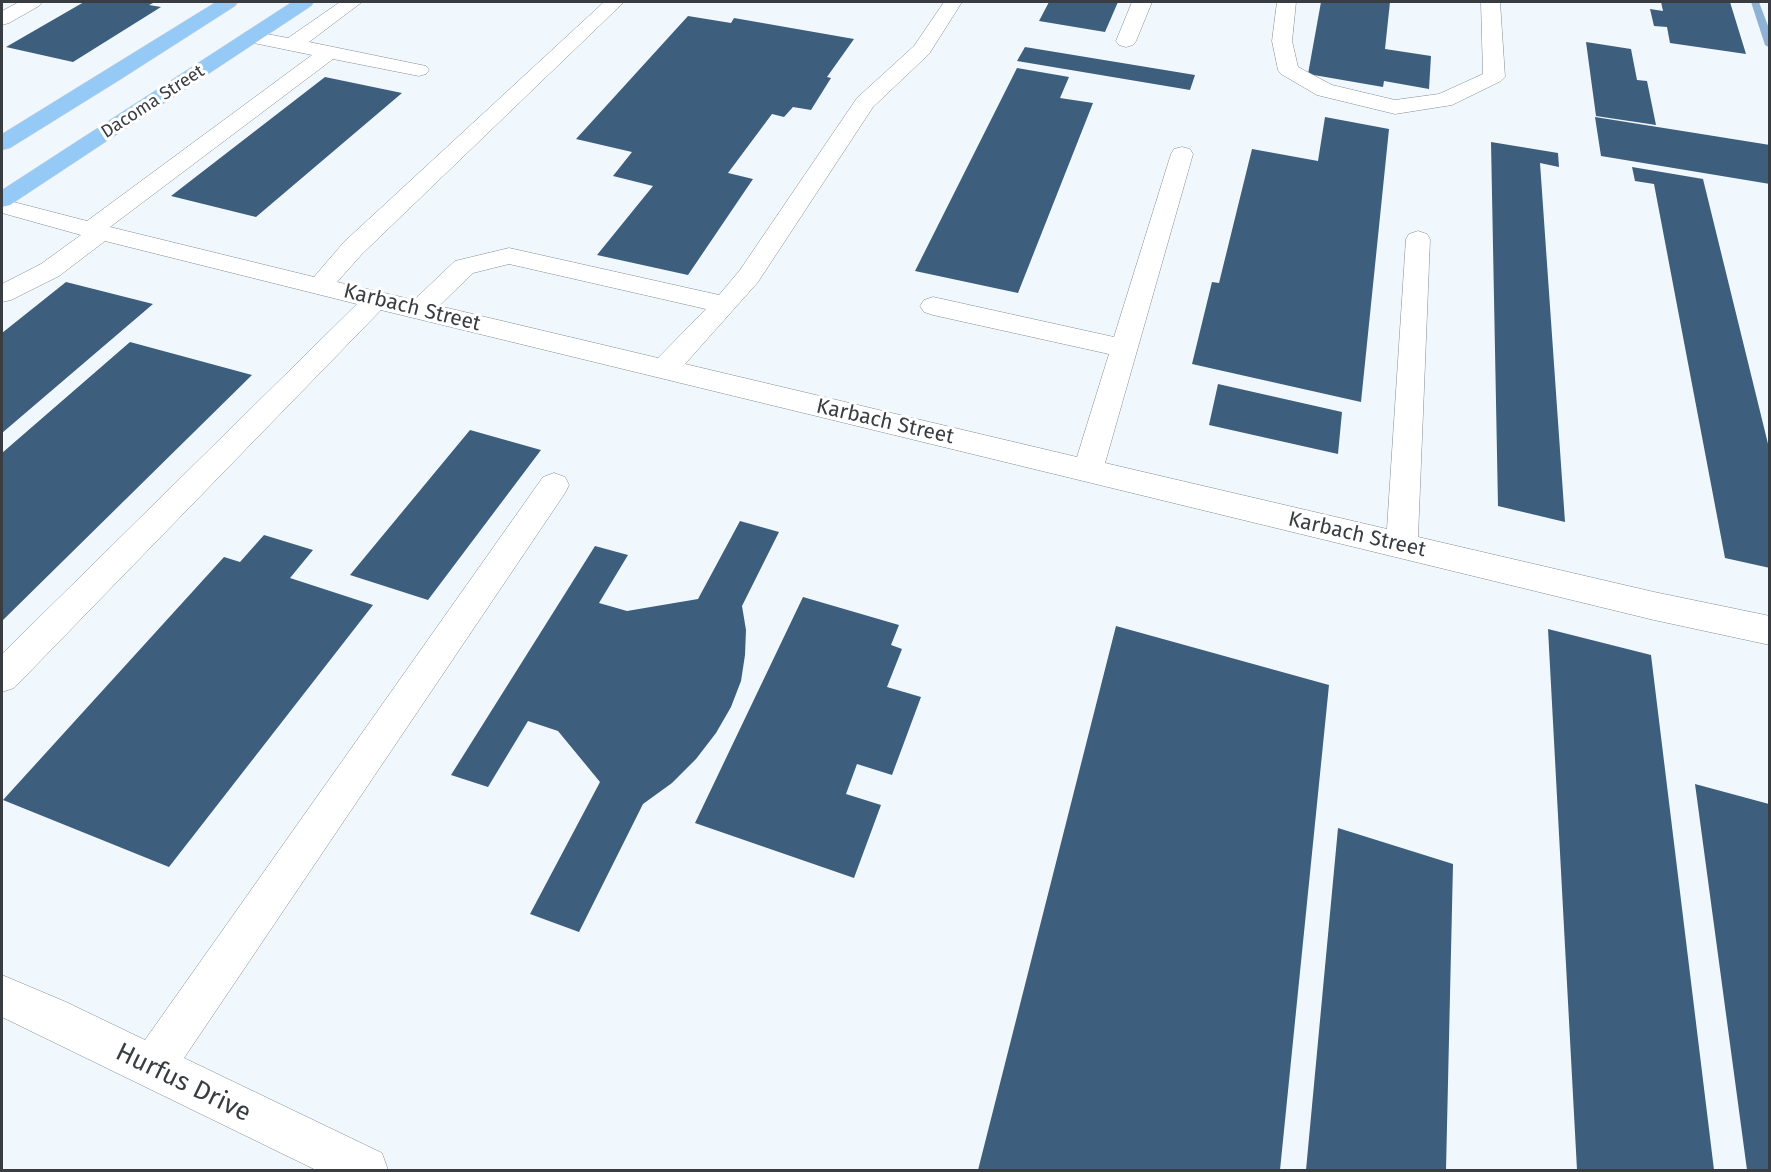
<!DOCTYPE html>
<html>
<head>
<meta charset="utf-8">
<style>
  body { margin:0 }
  #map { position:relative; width:1771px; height:1172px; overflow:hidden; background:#f1f8fd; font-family:"Fira Sans",sans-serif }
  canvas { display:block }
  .frame { position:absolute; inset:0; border:3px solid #393d41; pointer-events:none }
</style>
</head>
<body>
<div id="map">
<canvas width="1771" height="1172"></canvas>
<div class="frame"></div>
</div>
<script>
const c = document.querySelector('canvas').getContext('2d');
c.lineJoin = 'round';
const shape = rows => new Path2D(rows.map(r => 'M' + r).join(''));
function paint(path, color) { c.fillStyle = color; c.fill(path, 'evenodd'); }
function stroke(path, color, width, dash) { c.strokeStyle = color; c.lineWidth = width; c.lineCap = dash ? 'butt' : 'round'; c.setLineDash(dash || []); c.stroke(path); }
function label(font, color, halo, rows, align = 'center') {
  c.font = font + ' "Fira Sans",sans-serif'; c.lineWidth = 6; c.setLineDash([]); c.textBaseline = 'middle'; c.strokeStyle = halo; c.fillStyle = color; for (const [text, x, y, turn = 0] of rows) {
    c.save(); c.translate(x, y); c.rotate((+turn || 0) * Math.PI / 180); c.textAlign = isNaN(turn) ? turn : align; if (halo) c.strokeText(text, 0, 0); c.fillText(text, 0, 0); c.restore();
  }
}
paint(shape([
  [1751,2,1759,2,1770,31,1770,48,1765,45,1751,2]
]), '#8eb2d4');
paint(shape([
  [84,2,155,2,149,5,161,7,73,62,6,47],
  [1049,2,1118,2,1105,32,1039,21],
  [1321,2,1390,2,1385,49,1431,56,1429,89,1384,81,1383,87,1308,74],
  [1661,2,1730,2,1746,54,1670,43,1667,27,1654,26,1650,9,1663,11],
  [688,16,731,23,734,18,854,39,827,77,831,78,811,110,793,107,784,117,772,114,728,173,753,179,688,275,597,255,653,186,613,176,632,152,576,139],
  [1586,42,1631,49,1637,80,1647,81,1656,125,1596,116],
  [1025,47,1195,75,1190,90,1017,61],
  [1017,68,1069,77,1060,98,1093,103,1018,293,915,271],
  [325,77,402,93,256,217,171,196],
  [1325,117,1389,129,1361,402,1192,364,1212,282,1219,283,1252,149,1318,161],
  [1595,117,1770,145,1770,184,1601,156],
  [1491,142,1558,153,1559,167,1540,163,1565,522,1498,506],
  [1632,167,1703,179,1770,452,1770,568,1725,558,1654,184,1635,181],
  [66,282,153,304,2,433,2,333],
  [130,342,252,375,2,621,2,453],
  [1218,384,1342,412,1338,454,1209,425],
  [470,430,541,450,428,600,350,575],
  [740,521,779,532,742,606,746,630,745,655,741,681,731,707,716,733,696,759,672,783,643,804,579,932,530,914,600,782,558,731,528,721,488,787,451,775,595,546,628,555,599,603,627,611,698,599],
  [264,535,313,550,290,578,373,605,169,867,3,800,224,557,240,562],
  [803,597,899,625,891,645,902,649,887,687,921,697,892,775,857,764,846,794,881,805,854,878,695,823],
  [1116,626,1329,685,1280,1170,978,1170],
  [1548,629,1651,655,1714,1170,1577,1170],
  [1695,784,1769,804,1770,1170,1747,1170],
  [1338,828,1453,864,1446,1170,1306,1170]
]), '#3d5e7c');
const minor = shape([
  [19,2,42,2,39,6,9,23,2,25,2,11,19,2],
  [340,2,362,2,309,42,426,66,429,70,426,74,419,76,333,59,110,227,314,277,344,242,604,2,624,2,362,254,337,282,414,300,455,261,509,248,719,295,740,270,857,98,914,46,944,2,962,2,929,54,873,107,758,282,685,364,1077,457,1109,354,933,315,924,312,920,306,924,300,933,297,1114,337,1171,154,1174,149,1182,147,1190,149,1193,154,1105,463,1387,529,1406,239,1409,234,1418,231,1427,234,1430,239,1418,537,1654,592,1770,616,1770,645,1654,620,381,310,14,688,2,692,2,654,357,304,105,241,59,276,11,300,2,302,2,284,41,264,81,235,2,213,2,199,87,221,312,55,244,41,241,37,244,33,251,31,288,38,340,2],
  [509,264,706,309,658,358,439,306,473,273,509,264],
  [1132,2,1152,2,1136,41,1133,45,1126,47,1119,45,1116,41,1132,2],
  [1277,2,1296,2,1292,41,1298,67,1332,85,1395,100,1439,94,1483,74,1481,2,1500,2,1505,77,1501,81,1452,105,1395,114,1317,95,1281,74,1278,70,1272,41,1277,2],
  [554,473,565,477,569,485,565,493,184,1058,382,1153,388,1170,316,1170,2,1017,2,975,66,1002,145,1040,543,477,554,473]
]);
const major = shape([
  [216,2,238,2,235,6,121,79,10,148,2,150,2,134,216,2],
  [292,2,314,2,311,6,10,205,2,207,2,190,292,2]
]);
stroke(minor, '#838c95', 1);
stroke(major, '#d3d4d5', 1);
paint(minor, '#fff');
paint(major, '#95caf7');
label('18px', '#393d41', '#fff', [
  ["Dacoma Street",153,102,-33]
]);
label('21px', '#393d41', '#fff', [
  ["Karbach Street",412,308,14],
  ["Karbach Street",885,422,13],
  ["Karbach Street",1357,535,13]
]);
label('26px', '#393d41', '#fff', [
  ["Hurfus Drive",183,1083,26]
]);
</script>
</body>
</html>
